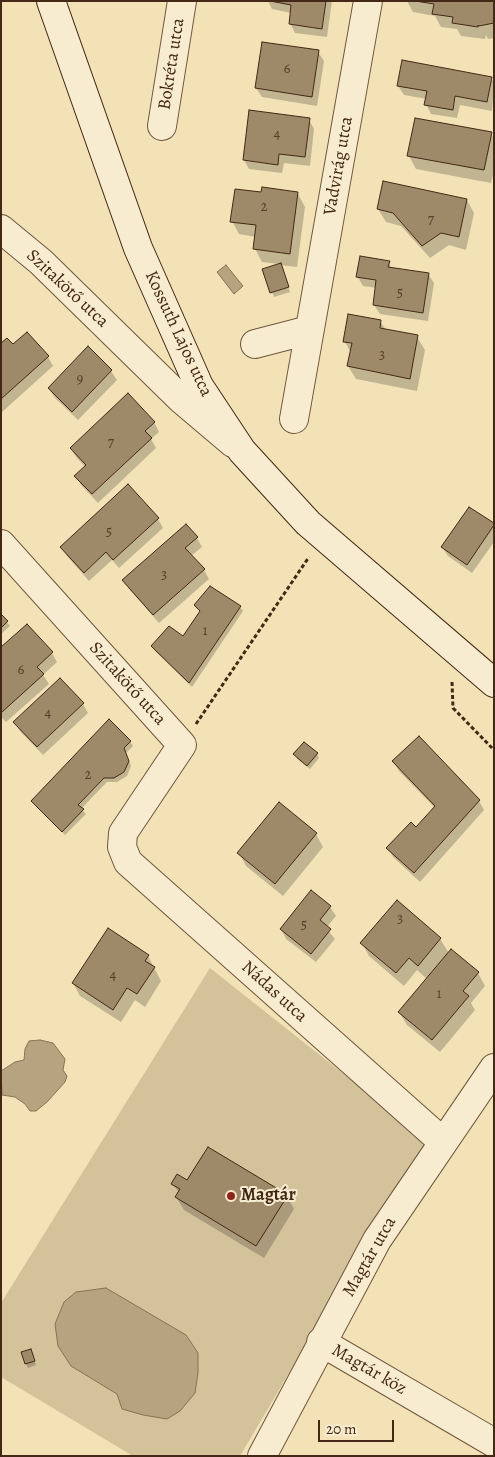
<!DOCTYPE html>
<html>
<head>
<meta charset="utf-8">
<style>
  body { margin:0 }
  #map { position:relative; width:495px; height:1457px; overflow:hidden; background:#f2e2b6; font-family:Alegreya,serif }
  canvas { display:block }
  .frame { position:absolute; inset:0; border:2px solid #432815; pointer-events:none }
  .scale { position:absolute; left:318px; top:1420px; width:76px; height:22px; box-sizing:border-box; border:2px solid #432815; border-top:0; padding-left:6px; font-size:15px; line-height:18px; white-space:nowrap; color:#432815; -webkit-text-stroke:4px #f7ecd0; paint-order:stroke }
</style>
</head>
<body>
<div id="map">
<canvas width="495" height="1457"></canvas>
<div class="frame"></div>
<div class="scale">20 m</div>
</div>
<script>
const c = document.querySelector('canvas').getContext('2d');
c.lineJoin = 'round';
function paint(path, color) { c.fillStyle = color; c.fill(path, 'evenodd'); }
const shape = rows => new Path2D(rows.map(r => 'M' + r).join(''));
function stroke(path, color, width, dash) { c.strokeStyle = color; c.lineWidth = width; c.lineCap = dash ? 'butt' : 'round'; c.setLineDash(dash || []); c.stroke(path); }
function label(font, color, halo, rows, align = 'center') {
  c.font = font + ' Alegreya,serif'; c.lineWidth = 4; c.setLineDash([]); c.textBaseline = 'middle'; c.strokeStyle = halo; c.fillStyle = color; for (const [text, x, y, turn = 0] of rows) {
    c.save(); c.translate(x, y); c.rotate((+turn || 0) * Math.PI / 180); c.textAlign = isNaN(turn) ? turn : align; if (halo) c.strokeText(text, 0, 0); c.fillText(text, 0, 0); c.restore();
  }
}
paint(shape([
  [210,968,427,1140,240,1456,133,1456,1,1377,1,1303]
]), '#d4c29b');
const water = shape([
  [226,265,243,286,234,294,217,272,226,265],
  [40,1040,53,1043,65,1059,63,1070,67,1076,65,1082,47,1102,36,1111,30,1111,25,1104,15,1097,2,1095,1,1071,15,1062,24,1060,25,1049,29,1041,40,1040],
  [106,1288,186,1335,198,1353,198,1373,195,1393,180,1411,167,1419,143,1415,122,1409,117,1394,71,1366,58,1346,55,1324,64,1302,76,1292,106,1288]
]);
paint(water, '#b6a37f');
stroke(water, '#887255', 1);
paint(shape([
  [268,1,332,1,327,37,295,33,290,23,291,13,272,9],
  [407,1,494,1,494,38,488,39,486,35,485,39,461,36,457,29,441,27,435,16,413,12],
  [318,52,324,61,317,106,262,97,256,88],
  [491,78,494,83,492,111,460,105,457,118,431,114,426,104,427,99,404,95,398,86],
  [309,120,314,129,310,166,284,163,282,173,249,169,244,160],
  [491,134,494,139,494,171,491,183,416,169,409,156],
  [262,194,298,194,305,207,297,267,280,265,290,292,274,297,264,269,280,264,262,262,255,249,256,237,239,234,232,221],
  [467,200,474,213,466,250,449,245,430,258,401,226,386,222,378,209],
  [389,263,392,269,428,274,434,283,428,321,380,314,374,305,377,288,363,286,357,276],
  [380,321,386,330,417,337,425,350,417,391,356,379,348,366,351,353,345,342],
  [1,345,13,346,48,357,53,366,1,413],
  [88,348,111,371,117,380,78,420,55,398,49,389],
  [154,422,159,432,151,439,156,448,98,503,81,485,76,476,85,467,77,458,71,449],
  [158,519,163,528,119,568,112,560,89,581,67,556,61,547],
  [494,525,494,542,472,573,448,556,442,547],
  [197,538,202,547,191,556,204,570,209,579,159,623,129,589,124,580],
  [196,605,240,607,243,611,192,687,155,651,153,647,183,638,201,612],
  [1,615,10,626,1,634],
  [1,649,52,653,57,662,43,675,49,684,6,722,1,717],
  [60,680,83,704,88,713,43,755,20,731,15,722],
  [130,741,133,746,126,753,131,766,127,776,117,782,107,782,81,809,86,814,65,835,35,805,32,801],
  [295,754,317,754,319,758,310,769,297,759],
  [394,762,479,801,484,810,420,882,393,857,388,848,416,828,435,808,399,771],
  [316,834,323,847,283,896,246,866,239,853],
  [311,892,330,907,336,916,326,928,335,939,316,962,286,939,281,929],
  [440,939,449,953,478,973,485,986,471,1003,475,1010,440,1052,407,1025,399,1012,427,979,417,970,404,986,369,956,362,943],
  [148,956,161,981,145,1007,135,1000,121,1022,80,996,73,983],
  [188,1181,287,1196,294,1209,264,1258,184,1210,176,1197,179,1193,173,1184],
  [32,1355,36,1365,28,1368,26,1364]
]), '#0003');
const building = shape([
  [270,1,326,1,322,29,289,24,291,5,270,1],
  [415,1,494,1,494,23,479,26,478,25,478,27,452,23,453,17,432,14,434,4,415,1],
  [262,42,319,50,312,97,255,88,262,42],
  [402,60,492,77,487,102,455,96,453,110,424,105,427,91,397,86,402,60],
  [249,110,310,118,305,157,279,154,278,165,243,160,249,110],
  [415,118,492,132,484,170,407,156,415,118],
  [383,181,467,199,459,237,441,233,422,246,393,213,377,209,383,181],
  [262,187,298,192,290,254,253,249,256,225,230,222,235,189,261,192,262,187],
  [360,256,390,261,388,267,429,273,423,313,373,305,376,280,356,277,360,256],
  [281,263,289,287,270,293,262,269,281,263],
  [348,314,381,320,380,328,418,335,410,379,347,366,352,343,343,342,348,314],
  [27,332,49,356,1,399,1,343,7,338,13,344,27,332],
  [88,346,112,370,72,412,48,388,88,346],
  [128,393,155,422,145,431,152,438,92,494,74,476,86,465,70,448,128,393],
  [128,484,159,518,113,560,106,552,84,573,60,547,128,484],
  [469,507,494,523,494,525,467,565,441,547,469,507],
  [186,524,198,537,185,548,205,569,153,615,122,580,186,524],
  [210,586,241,606,189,683,151,646,169,626,183,636,200,611,194,605,210,586],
  [1,614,8,621,1,628,1,614],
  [27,624,53,652,37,667,44,674,1,713,1,647,27,624],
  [60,678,84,703,37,747,13,722,60,678],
  [109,719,131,741,124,748,129,761,124,772,114,778,104,778,78,805,84,809,62,832,31,801,109,719],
  [419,736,480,800,414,873,386,848,411,822,416,827,435,806,392,761,419,736],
  [304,742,318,753,307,766,293,754,304,742],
  [279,802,317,833,275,884,237,853,279,802],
  [311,890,331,906,320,920,331,929,311,954,280,929,311,890],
  [397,900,441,938,418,966,409,958,396,973,360,943,397,900],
  [108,928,149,955,145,961,155,967,137,994,127,988,113,1010,72,983,108,928],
  [451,949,479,972,463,991,469,996,432,1040,398,1012,451,949],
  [208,1147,288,1195,256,1246,175,1197,180,1189,171,1184,177,1174,187,1180,208,1147],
  [31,1349,35,1361,25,1364,21,1352,31,1349]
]);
paint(building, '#9e8969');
stroke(building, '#432815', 1);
const street = shape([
  [162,126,182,1],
  [1,229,41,262,181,399,233,443],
  [255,344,309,330],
  [294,419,368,1],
  [1,544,182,745,123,833,122,847,128,862,443,1142],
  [321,1342,494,1443],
  [262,1456,377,1240,494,1068]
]);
const secondary = shape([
  [51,1,138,248,199,386,242,451,308,523,494,683]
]);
stroke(street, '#6f563d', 30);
stroke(secondary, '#432815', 30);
stroke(shape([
  [452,682,453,708,494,750],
  [196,724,309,557]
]), '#432815', 3, [4, 2.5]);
stroke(street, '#f7ecd0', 28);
stroke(secondary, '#f7ecd0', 28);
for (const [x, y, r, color] of [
  [231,1196,5,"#8f2418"]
]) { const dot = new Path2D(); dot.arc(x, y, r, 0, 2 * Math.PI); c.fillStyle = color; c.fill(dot); stroke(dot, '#f7ecd0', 2); }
label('15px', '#5a402a', null, [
  ["6",287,69],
  ["4",277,134],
  ["2",264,207],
  ["7",431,220],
  ["5",400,293],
  ["3",382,355],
  ["9",80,379],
  ["7",111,443],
  ["5",109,532],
  ["3",164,575],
  ["1",205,631],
  ["6",21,670],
  ["4",48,713],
  ["2",88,775],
  ["3",400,919],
  ["5",304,925],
  ["4",113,975],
  ["1",439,994]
]);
label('18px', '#432815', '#f7ecd0', [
  ["Bokréta utca",172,64,-81],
  ["Vadvirág utca",339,166,-80],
  ["Szitakötő utca",67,289,43],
  ["Kossuth Lajos utca",178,334,65],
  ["Szitakötő utca",127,684,48],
  ["Nádas utca",274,992,42],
  ["Magtár utca",370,1257,-60],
  ["Magtár köz",369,1370,30]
]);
label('bold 18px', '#432815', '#f7ecd0', [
  ["Magtár",241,1196]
], 'left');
</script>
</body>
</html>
